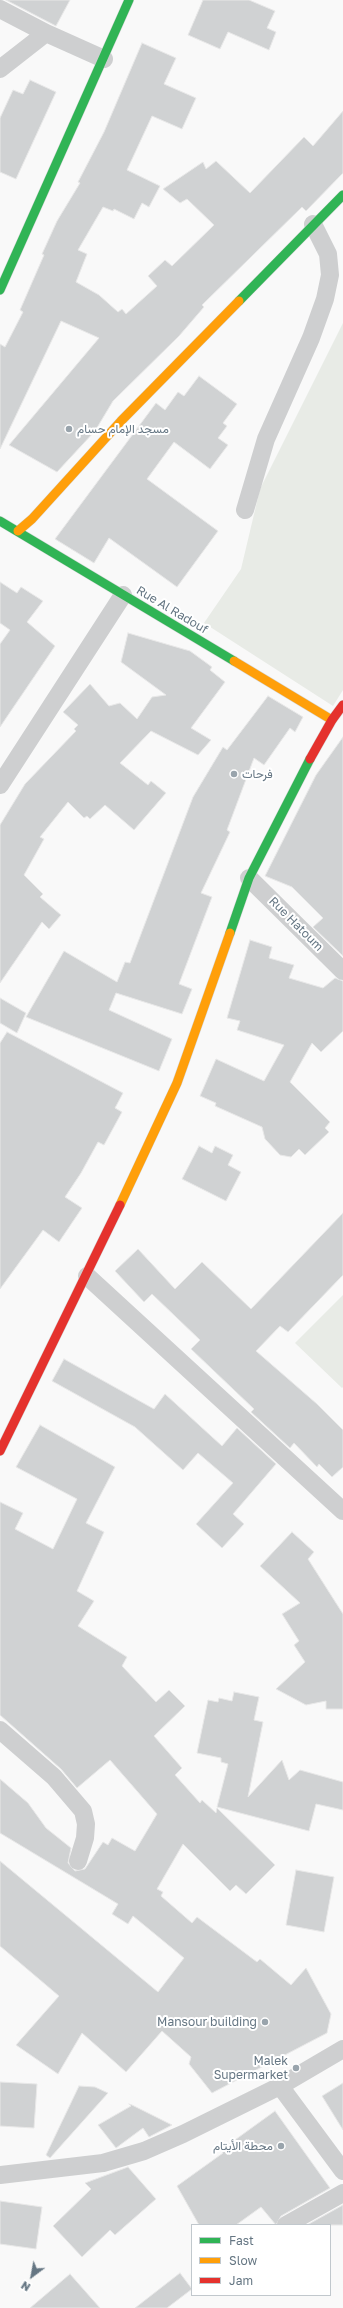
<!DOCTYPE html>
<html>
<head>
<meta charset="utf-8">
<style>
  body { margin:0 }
  #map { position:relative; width:343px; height:2308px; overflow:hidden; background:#f9f9f9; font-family:"Golos Text",sans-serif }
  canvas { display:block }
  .legend { position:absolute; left:191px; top:2224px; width:140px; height:72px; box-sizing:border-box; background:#fff; border:1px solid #c1c8cd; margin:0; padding:5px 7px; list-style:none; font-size:12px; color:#657683 }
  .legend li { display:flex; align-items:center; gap:8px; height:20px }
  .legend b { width:20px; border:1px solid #c1c8cd }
  .north { position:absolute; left:12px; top:2256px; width:40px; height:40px; -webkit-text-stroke:3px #fff; paint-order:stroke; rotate:212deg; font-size:11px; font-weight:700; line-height:16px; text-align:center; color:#657683 }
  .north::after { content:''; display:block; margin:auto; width:14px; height:18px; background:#657683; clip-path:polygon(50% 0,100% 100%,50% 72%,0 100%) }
</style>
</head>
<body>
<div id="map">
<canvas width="343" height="2308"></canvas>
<ul class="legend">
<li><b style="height:5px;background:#30b455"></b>Fast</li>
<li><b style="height:5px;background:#ff9f0a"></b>Slow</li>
<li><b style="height:5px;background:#e5322d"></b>Jam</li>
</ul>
<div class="north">N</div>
</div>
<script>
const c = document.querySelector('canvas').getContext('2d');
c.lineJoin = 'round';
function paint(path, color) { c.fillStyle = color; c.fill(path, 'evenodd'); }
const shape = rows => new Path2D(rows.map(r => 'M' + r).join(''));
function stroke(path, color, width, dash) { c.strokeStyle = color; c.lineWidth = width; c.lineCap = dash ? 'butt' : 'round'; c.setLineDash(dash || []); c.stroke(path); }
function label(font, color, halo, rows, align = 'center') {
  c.font = font + ' "Golos Text",Vazirmatn,sans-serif'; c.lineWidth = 4; c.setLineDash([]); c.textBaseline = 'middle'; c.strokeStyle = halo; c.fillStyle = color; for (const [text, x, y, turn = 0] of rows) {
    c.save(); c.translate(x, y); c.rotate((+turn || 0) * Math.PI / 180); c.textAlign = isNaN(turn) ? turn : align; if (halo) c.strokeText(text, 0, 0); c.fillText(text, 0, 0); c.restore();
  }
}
paint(shape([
  [343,323,343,690,333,706,204,623,241,569,260,489],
  [343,1295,343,1387,342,1388,295,1343]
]), '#e8ebe6');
const building = shape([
  [6,0,70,0,56,26,6,0],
  [203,0,249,0,275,11,267,28,276,32,269,50,228,32,220,49,188,35,203,0],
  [142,43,176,58,164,84,196,98,182,129,152,116,127,170,160,186,149,207,142,203,134,219,114,209,113,211,103,207,78,250,87,254,76,282,99,295,118,312,122,309,126,314,157,286,148,276,165,260,172,266,214,225,187,199,180,203,163,189,203,162,206,169,216,161,250,193,304,137,313,146,343,111,343,173,306,211,302,207,202,305,204,307,179,336,113,401,95,431,57,472,9,445,99,338,61,321,0,449,0,344,5,347,23,312,20,310,44,255,42,254,57,221,80,183,78,182,104,132,142,43],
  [30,80,56,92,16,179,0,172,0,118,13,90,23,94,30,80],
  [199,376,237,404,223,423,227,426,218,438,228,445,210,469,174,442,147,479,218,531,177,587,109,538,94,563,55,539,156,403,165,410,178,392,184,396,199,376],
  [0,582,17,593,21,587,43,601,27,622,55,646,0,727,0,644,10,630,0,623,0,582],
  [128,633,190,651,212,667,210,670,225,682,191,728,211,740,198,755,151,731,120,763,148,785,151,781,166,793,134,830,105,805,90,819,87,816,84,818,68,802,40,837,44,839,24,875,43,894,40,897,61,915,49,929,42,922,0,983,0,825,25,784,76,731,74,729,78,725,63,712,90,684,109,706,120,703,137,719,152,697,166,695,121,662,128,633],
  [268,696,303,717,295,732,290,728,264,765,254,758,227,830,230,832,201,893,212,897,179,984,192,989,182,1014,116,993,109,1010,172,1039,159,1071,26,1017,64,951,117,982,125,962,130,963,193,797,223,747,227,750,268,696],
  [343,737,343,956,313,927,323,918,292,887,265,876,316,775,343,737],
  [250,940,272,947,269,958,294,965,289,978,323,988,335,978,343,981,343,1031,321,1052,312,1043,290,1082,330,1122,325,1128,329,1132,305,1155,299,1149,291,1157,280,1155,265,1139,262,1127,215,1106,216,1103,200,1096,216,1059,264,1081,284,1045,237,1030,240,1021,227,1018,250,940],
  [0,998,26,1013,17,1033,0,1023,0,998],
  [7,1032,123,1093,115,1108,122,1112,104,1145,98,1142,81,1173,65,1197,82,1208,59,1242,43,1230,0,1289,0,1043,7,1032],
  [199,1146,212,1153,215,1146,233,1155,228,1165,241,1172,226,1201,182,1179,199,1146],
  [343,1213,343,1275,288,1332,280,1326,256,1351,317,1404,343,1430,343,1467,332,1477,319,1464,317,1467,294,1443,290,1448,251,1412,254,1409,191,1349,200,1340,152,1294,144,1302,115,1271,138,1249,175,1289,202,1262,251,1309,343,1213],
  [64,1359,154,1409,165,1394,222,1446,237,1428,276,1464,233,1514,244,1524,222,1548,196,1524,233,1483,198,1453,183,1470,135,1427,52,1381,64,1359],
  [40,1425,115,1467,86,1523,104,1532,77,1591,94,1601,78,1626,127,1657,122,1666,156,1702,169,1690,185,1706,154,1736,182,1768,175,1775,200,1803,202,1800,216,1813,217,1808,275,1865,246,1894,236,1885,230,1891,183,1844,157,1889,163,1892,161,1896,192,1923,197,1917,257,1962,260,1959,291,1985,306,1968,331,2014,327,2033,212,2093,189,2064,191,2057,162,2031,126,2072,82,2033,58,2074,16,2045,59,1996,0,1946,0,1861,158,1992,184,1958,133,1916,128,1924,112,1914,118,1904,0,1833,0,1779,28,1803,46,1828,71,1848,68,1863,75,1871,85,1869,103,1842,108,1845,112,1838,135,1851,157,1814,110,1760,77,1788,61,1769,0,1715,0,1502,23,1513,15,1529,53,1549,77,1499,16,1467,40,1425],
  [292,1532,314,1552,308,1559,343,1614,343,1709,326,1709,326,1701,306,1705,276,1689,305,1662,294,1645,299,1641,282,1614,300,1603,260,1566,292,1532],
  [234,1692,259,1697,254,1720,263,1722,248,1797,282,1760,289,1780,300,1770,343,1782,343,1810,316,1804,309,1831,217,1807,228,1764,221,1762,221,1758,197,1753,208,1700,218,1702,219,1698,232,1701,234,1692],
  [296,1870,334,1877,324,1932,286,1925,296,1870],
  [0,2082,37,2084,34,2128,0,2126,0,2082],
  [343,2083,343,2130,322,2096,343,2083],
  [79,2086,95,2087,108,2093,50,2158,46,2155,79,2086],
  [129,2104,132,2105,172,2125,149,2137,143,2128,116,2148,98,2125,131,2106,129,2104],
  [275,2111,330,2188,281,2216,276,2225,261,2207,236,2225,199,2225,177,2186,223,2153,221,2150,275,2111],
  [128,2167,156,2199,115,2235,110,2230,82,2257,53,2226,91,2189,85,2183,128,2167],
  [0,2201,42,2207,36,2249,0,2244,0,2201],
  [343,2205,343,2225,307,2225,343,2205],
  [180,2273,192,2289,167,2308,135,2308,180,2273],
  [70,2274,100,2308,30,2308,70,2274]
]);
paint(building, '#d0d2d3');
stroke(building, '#e8e8e8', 1);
const fast = shape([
  [0,290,129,0],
  [239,301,343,195],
  [0,521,234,661],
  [230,933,249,878,310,759]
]);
const slow = shape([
  [18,531,32,519,121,421,239,301],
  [234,661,332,720],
  [120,1205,177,1083,230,933]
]);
const jam = shape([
  [310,759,332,720,343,705],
  [0,1451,120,1205]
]);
stroke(fast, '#d5d6d7', 10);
stroke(slow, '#d5d6d7', 10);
stroke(jam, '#d5d6d7', 10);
stroke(shape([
  [0,9,46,33],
  [0,69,46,33,104,59],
  [245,510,266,439,311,338,325,299,330,275,328,254,313,224],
  [0,785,123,595],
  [249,878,343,971],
  [87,1276,343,1511],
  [0,1730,54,1777,83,1811,86,1824,85,1838,78,1861],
  [280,2086,343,2171],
  [0,2175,103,2163,144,2151,183,2134,280,2086,343,2049],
  [286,2225,343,2193]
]), '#cecfd0', 18);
stroke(fast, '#30b455', 9);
stroke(slow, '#ff9f0a', 9);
stroke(jam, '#e5322d', 9);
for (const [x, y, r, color] of [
  [69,429,4,"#99a4ac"],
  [234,774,4,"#99a4ac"],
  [265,2022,4,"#99a4ac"],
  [296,2068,4,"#99a4ac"],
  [281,2146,4,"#99a4ac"]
]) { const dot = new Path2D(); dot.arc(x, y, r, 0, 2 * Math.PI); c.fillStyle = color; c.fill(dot); stroke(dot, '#fff', 1.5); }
label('12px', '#657683', '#fff', [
  ["مسجد الإمام حسام",77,429,"left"],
  ["فرحات",242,774,"left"],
  ["Mansour building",257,2022],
  ["Malek",288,2061],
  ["Supermarket",288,2075],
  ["محطة الأيتام",273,2146]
], 'right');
label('12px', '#657683', '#fff', [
  ["Rue Al Radouf",172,610,31],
  ["Rue Hatoum",296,924,45]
]);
</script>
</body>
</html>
